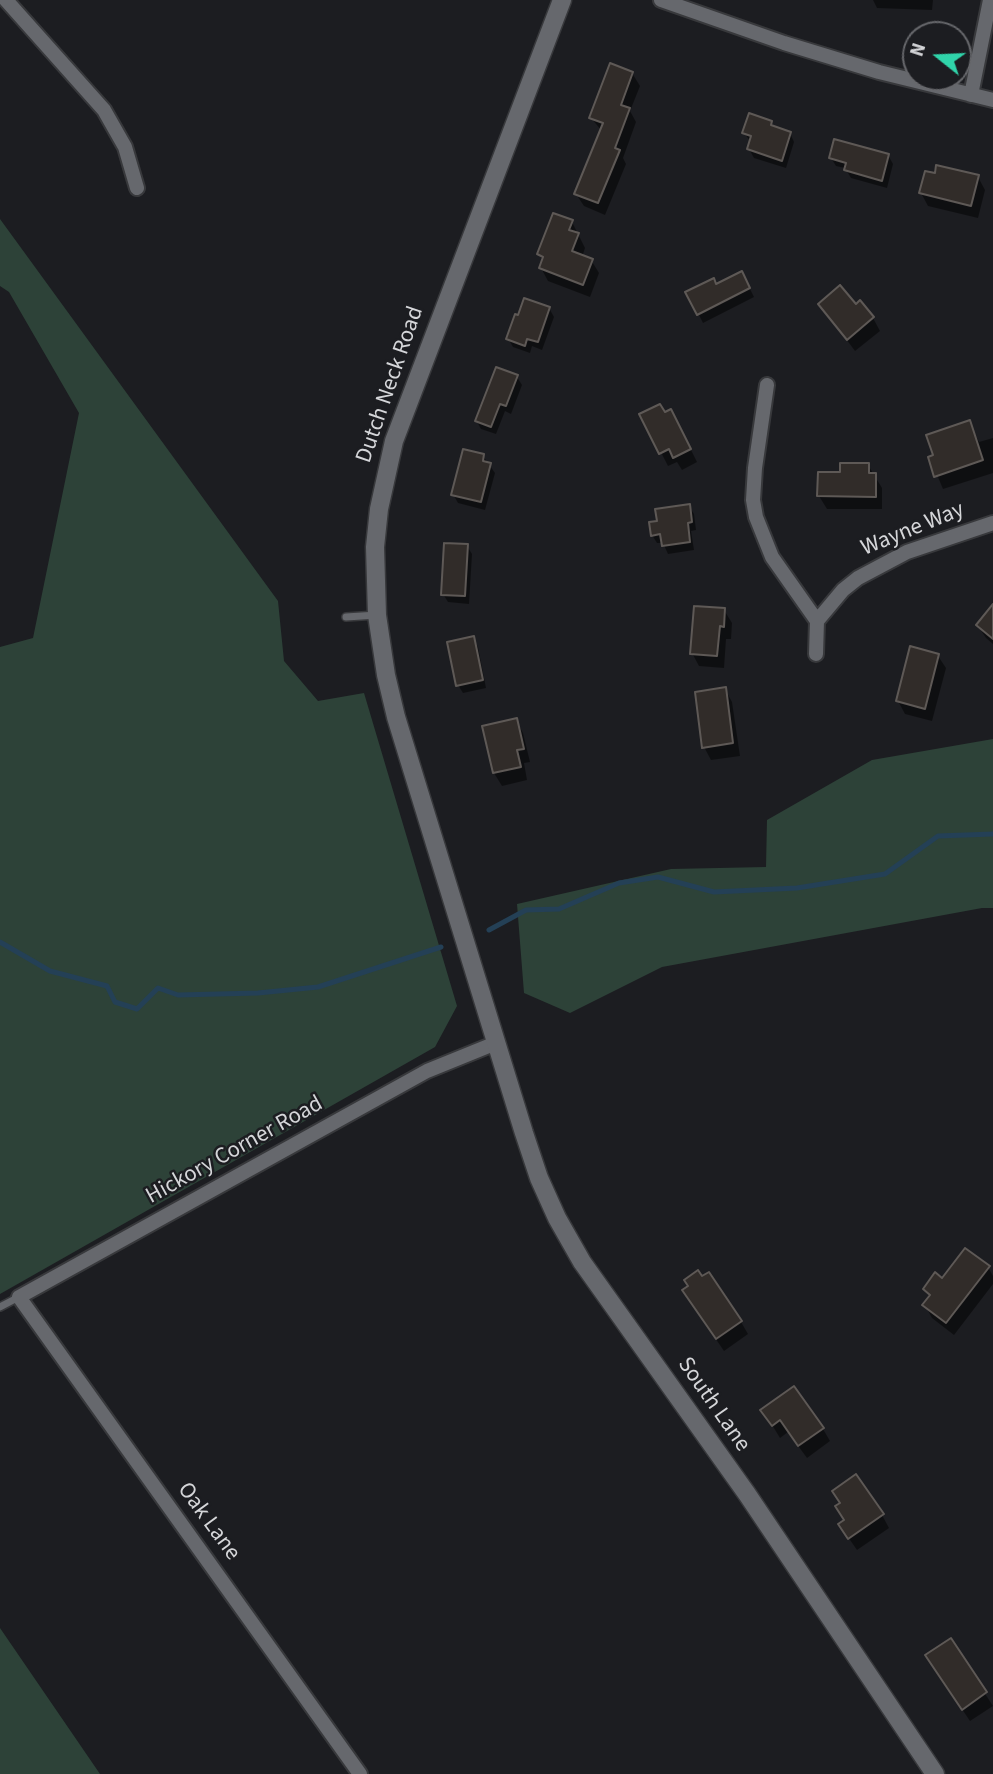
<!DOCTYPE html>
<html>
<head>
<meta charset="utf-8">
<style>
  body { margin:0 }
  #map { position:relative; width:993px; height:1774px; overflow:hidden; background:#1c1d21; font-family:"Source Sans 3",sans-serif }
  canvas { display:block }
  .north { position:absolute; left:902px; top:21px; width:70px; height:70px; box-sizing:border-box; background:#1c1d21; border:2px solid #66676b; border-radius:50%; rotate:288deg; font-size:19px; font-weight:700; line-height:28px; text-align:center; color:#d5d6d9 }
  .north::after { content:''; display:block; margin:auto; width:24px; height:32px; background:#30d4aa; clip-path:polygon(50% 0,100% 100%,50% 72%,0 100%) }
</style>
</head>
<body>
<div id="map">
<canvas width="993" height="1774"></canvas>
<div class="north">N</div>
</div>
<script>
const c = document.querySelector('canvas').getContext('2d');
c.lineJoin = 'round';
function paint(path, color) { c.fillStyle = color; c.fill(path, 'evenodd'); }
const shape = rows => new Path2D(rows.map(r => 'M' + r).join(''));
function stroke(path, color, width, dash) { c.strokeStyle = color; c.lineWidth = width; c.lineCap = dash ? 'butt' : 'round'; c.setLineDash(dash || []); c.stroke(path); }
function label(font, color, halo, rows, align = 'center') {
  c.font = font + ' "Source Sans 3",sans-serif'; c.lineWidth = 5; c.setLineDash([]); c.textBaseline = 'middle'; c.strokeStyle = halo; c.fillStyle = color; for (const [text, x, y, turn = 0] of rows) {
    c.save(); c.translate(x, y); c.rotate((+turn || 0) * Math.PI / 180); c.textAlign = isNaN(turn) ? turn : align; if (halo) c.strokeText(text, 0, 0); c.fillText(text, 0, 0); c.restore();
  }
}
paint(shape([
  [0,219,278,601,284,661,318,701,364,693,457,1006,435,1047,0,1294,0,647,33,638,79,413,9,292,0,286],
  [993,739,993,908,982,908,662,967,570,1013,524,993,517,904,671,869,766,867,767,820,872,760],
  [0,1628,100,1774,0,1774]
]), '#2d4238');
paint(shape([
  [873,0,933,0,932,10,877,8],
  [632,73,640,86,630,111,636,122,623,158,626,164,605,215,584,206,576,194,602,131,591,118],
  [771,122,774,128,790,133,794,142,786,168,754,158,749,149,751,142,744,133],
  [888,155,893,164,887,188,851,178,845,168,836,166,831,158],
  [978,177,985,190,978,218,928,206,921,193],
  [572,222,585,248,582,257,591,260,599,273,590,297,548,281,541,268,543,261,539,254],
  [746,281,754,297,703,323,688,293],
  [820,304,855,306,873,318,880,331,855,351],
  [549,308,554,317,542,350,532,346,530,353,513,347,508,338],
  [517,377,522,385,511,414,505,411,496,434,481,429,476,420],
  [665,414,678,424,697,462,682,470,677,462,668,466,642,415],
  [969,422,979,442,993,438,993,473,943,489,930,458],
  [483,456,495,473,485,510,458,503,453,494],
  [868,465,882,488,882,509,827,509,819,496,842,474],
  [689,506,694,514,696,530,691,531,694,550,668,554,663,543,657,543,652,535],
  [467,546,472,554,469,604,448,602,443,594],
  [993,607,993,644,986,638,978,626],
  [724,610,732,623,731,639,726,639,724,668,699,666,692,653],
  [473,638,478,647,486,688,463,693,458,685],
  [938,656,946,668,932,721,905,714,898,701],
  [725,689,732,702,740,756,711,760,704,747],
  [516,720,523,733,530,762,524,763,527,780,502,786,494,773],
  [988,1267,993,1276,993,1284,954,1335,932,1318,925,1305,930,1298,925,1289,943,1280],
  [692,1304,741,1322,748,1334,724,1351],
  [763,1410,823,1429,830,1441,807,1458,788,1432,780,1438],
  [842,1504,882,1515,889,1528,857,1550,848,1537],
  [950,1640,993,1706,970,1721,935,1669]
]), '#0007');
stroke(shape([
  [489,930,526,910,559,909,619,883,658,877,714,892,797,888,885,874,938,836,993,834],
  [0,942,50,971,107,986,115,1002,137,1009,158,988,178,995,258,993,318,987,441,947]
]), '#244056', 5);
const building = shape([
  [610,63,633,72,621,105,630,108,615,148,620,150,598,203,574,194,603,123,589,118,610,63],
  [749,113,772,121,771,125,791,132,782,161,747,149,751,136,742,133,749,113],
  [834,139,889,154,882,181,844,170,846,163,829,158,834,139],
  [936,165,979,175,971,206,919,193,925,171,935,173,936,165],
  [553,213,573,220,569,230,579,233,572,251,593,259,583,285,539,268,543,257,537,254,553,213],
  [742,271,750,288,697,315,685,292,714,278,716,284,742,271],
  [840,285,856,304,860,300,874,317,847,340,818,304,840,285],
  [524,298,550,307,538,342,527,339,525,346,506,339,515,314,518,315,524,298],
  [496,367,518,375,506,406,500,404,491,427,475,421,496,367],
  [660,404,665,412,671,409,691,449,673,458,669,449,659,454,639,414,660,404],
  [970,420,983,460,934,477,928,457,933,455,926,435,970,420],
  [463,449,484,454,483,461,491,463,481,502,451,495,463,449],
  [840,463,869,463,869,473,876,473,876,497,817,496,818,472,840,472,840,463],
  [690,504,692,522,688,523,690,542,662,546,660,534,651,536,649,522,657,521,655,509,690,504],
  [444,543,468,544,465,596,441,595,444,543],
  [993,604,993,639,976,625,993,604],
  [694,606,725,608,724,627,720,626,717,656,690,654,694,606],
  [474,636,483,680,456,686,447,642,474,636],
  [910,646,939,654,925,709,896,701,910,646],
  [726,687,733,743,702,748,695,692,726,687],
  [517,718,524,749,517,750,521,767,493,773,482,726,517,718],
  [965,1248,990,1266,946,1323,922,1305,930,1295,923,1289,935,1272,942,1278,965,1248],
  [698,1270,702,1276,709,1272,742,1321,716,1339,682,1290,688,1286,684,1280,698,1270],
  [794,1386,824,1428,798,1446,780,1420,772,1426,760,1410,794,1386],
  [856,1474,884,1514,848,1539,838,1524,844,1520,835,1506,840,1503,832,1491,856,1474],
  [951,1638,987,1692,962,1710,925,1655,951,1638]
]);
paint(building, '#312c29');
stroke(building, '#5e5956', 2);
const lane = shape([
  [346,617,377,615],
  [0,1307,19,1297]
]);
const street = shape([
  [6,0,104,110,125,147,137,188],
  [661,0,784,43,879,72,993,100],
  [971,95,990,0],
  [767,385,755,468,753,500,756,517,772,557,817,621],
  [816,654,817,621,843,590,858,578,907,552,993,523],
  [360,1774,19,1297,427,1071,496,1043]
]);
const secondary = shape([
  [562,0,394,441,379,509,375,547,377,615,386,675,396,717,524,1133,539,1178,557,1218,582,1262,747,1494,935,1774]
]);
stroke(lane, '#38393c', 10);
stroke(street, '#38393c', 18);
stroke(secondary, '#38393c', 21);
stroke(lane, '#66686d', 7);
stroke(street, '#66686d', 14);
stroke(secondary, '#66686d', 18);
label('23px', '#d5d6d9', '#1c1d21', [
  ["Dutch Neck Road",391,385,-71],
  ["Wayne Way",913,530,-22],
  ["Hickory Corner Road",235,1151,-29],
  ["South Lane",713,1405,55],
  ["Oak Lane",208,1522,54]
]);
</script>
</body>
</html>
